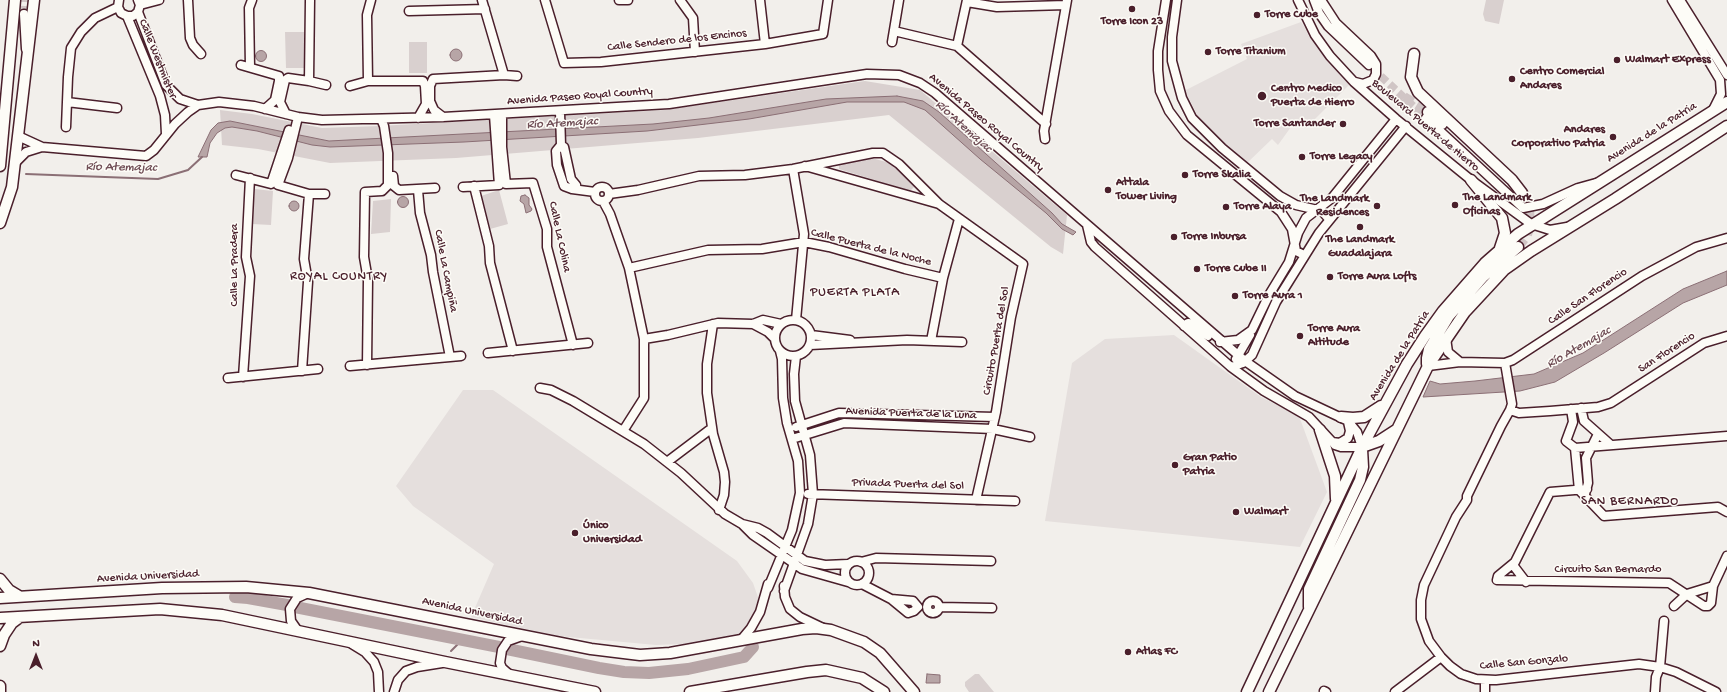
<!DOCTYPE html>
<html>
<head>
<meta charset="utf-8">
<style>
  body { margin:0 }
  #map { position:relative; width:1727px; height:692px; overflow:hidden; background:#f2efeb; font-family:"Gochi Hand",sans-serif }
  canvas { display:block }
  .north { position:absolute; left:16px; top:636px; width:40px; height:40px; -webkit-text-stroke:3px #fdfcf7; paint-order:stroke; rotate:0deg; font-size:11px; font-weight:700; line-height:16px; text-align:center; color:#4a1f2b }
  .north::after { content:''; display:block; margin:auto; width:14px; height:18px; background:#4a1f2b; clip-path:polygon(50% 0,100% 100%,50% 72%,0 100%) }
</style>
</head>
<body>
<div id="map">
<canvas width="1727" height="692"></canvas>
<div class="north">N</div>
</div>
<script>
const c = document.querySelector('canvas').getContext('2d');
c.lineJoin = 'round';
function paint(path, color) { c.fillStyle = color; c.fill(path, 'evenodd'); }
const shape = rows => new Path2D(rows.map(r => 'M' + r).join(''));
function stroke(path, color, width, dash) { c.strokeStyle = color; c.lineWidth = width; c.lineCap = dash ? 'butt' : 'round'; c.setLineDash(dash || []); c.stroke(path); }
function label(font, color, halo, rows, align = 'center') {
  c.font = font + ' "Gochi Hand",sans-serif'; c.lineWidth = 3; c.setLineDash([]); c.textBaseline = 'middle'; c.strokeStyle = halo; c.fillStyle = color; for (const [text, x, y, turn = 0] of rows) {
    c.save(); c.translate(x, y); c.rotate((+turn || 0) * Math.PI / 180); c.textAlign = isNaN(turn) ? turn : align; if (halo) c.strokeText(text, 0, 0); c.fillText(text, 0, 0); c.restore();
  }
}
paint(shape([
  [1301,22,1321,51,1350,84,1306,128,1296,120,1278,145,1272,139,1247,163,1221,143,1204,125,1195,114,1184,91,1247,59,1241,44],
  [1174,335,1261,397,1299,416,1327,492,1300,547,1045,521,1072,363,1105,339],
  [463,390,493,390,737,561,753,583,760,603,739,638,707,643,656,645,558,636,471,617,494,564,413,506,396,486]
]), '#e5dfdd');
paint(shape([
  [1486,0,1504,0,1499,24,1485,21,1483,14],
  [285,32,304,32,304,68,286,68],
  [409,42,427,42,427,73,409,73],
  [865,81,920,90,1067,215,1063,254,1051,247,889,115,698,138,456,158,330,163,258,149,222,145,220,110,252,114,322,128,379,126,664,110],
  [868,157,890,163,914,187,910,191,839,169,839,164],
  [255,189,273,191,271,225,252,224],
  [499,190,508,224,490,229,481,196],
  [391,199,390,232,371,234,373,201],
  [975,674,979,674,994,692,969,692,965,686,965,682]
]), '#d9d0cf');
const water = shape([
  '450 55a6 6 0 1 1 12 0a6 6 0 1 1-12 0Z',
  '255.5 56a5.5 5.5 0 1 1 11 0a5.5 5.5 0 1 1-11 0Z',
  [897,96,923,101,939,112,1052,213,1062,224,1076,232,1073,235,1062,229,1046,213,980,159,925,110,904,102,847,102,749,119,647,131,464,142,330,147,312,145,257,131,232,127,225,128,217,133,210,143,207,157,198,157,211,130,218,123,230,121,329,141,653,124,709,118,826,99,897,96],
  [525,195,529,198,529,205,532,209,531,211,526,213,524,204,520,201,521,196,525,195],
  '397.5 202a5.5 5.5 0 1 1 11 0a5.5 5.5 0 1 1-11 0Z',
  '289 206a5 5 0 1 1 10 0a5 5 0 1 1-10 0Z',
  [1727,271,1727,285,1683,303,1604,353,1555,382,1520,391,1423,397,1430,381,1440,384,1475,381,1534,374,1583,353,1683,289,1727,271],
  [927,674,940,675,940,683,926,683,927,674]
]);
paint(water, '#b7a5a6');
stroke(water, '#8b6f75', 1);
stroke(shape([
  [26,174,158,179,188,170,202,157],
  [451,651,463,639]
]), '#8b6f75', 2);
stroke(shape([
  [235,597,248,598,287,605],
  [295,607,499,647],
  [507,649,599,668,624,672,649,673,688,669,744,657,753,647]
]), '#b7a5a6', 12);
stroke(shape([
  [24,14,25,0],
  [1372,68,1426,118]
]), '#d0c5c5', 8, [8, 4]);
stroke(shape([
  [1404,97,1428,112],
  [1518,247,1527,235,1530,224,1529,209,1522,193]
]), '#d0c5c5', 10, [10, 5]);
const minor = shape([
  [119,0,118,7,121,13,127,16,133,16,138,12,140,5,138,0],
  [188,0,190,38,193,45,201,54],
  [482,0,504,75],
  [545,0,564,63,601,62,765,44,823,34,828,0],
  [619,0,628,0],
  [680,0,693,18,695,52],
  [760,0,765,44],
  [1166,0,1158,51,1158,70,1160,91,1169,111,1187,135,1281,212,1292,229,1296,251,1304,255],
  [1177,0,1172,37,1172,61,1182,98,1192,118,1222,148,1280,196,1296,205,1322,211,1329,219],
  [1298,0,1315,35,1330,56,1354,82,1396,119,1471,180,1531,224,1550,230,1567,227],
  [1314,0,1319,13,1328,26,1369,65],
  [1321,0,1336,23,1371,56,1376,64,1376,74,1373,80,1363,84,1355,82],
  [1672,0,1720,80,1721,94,1713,110],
  [1680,0,1727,75],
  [967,2,997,7,1066,5],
  [140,5,159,0],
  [409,11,485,9],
  [138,12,166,85,180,99,198,105],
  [24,14,26,49],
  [127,16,160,96,165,115,166,134],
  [894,31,957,46,1046,124],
  [892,42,899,0],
  [957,46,967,0],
  [241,65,279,76,279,81,275,100,265,109],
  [250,67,249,8,252,0],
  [309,81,310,0],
  [368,81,367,15,371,0],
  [350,86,368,81,423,81,425,86,426,104,418,118],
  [67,102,117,108],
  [560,112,561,145,564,147,571,179,576,185],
  [286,114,280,102,285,80,288,78,309,81,326,85],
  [502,114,502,147,506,184,533,183,547,229,547,247,573,345],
  [298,117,288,158,278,185,309,194,325,194],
  [443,117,434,110,430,101,430,86,433,79,504,75,517,76],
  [1426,118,1523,208,1543,204,1578,188,1596,183],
  [66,127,68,77,71,48,81,32,95,18,118,7],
  [18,136,42,147],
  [1045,139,1044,131,1067,0],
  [561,145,556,151,557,165,564,186,572,189,595,192],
  [15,163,26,152,42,147,146,156,154,150,175,124,188,112,198,105,219,102,254,106,298,117,322,120,443,117,669,104,867,74,899,75,920,83,935,93,1245,361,1295,396,1348,421,1357,432,1362,447,1341,447,1335,445,1309,417,1264,391,1231,367,1095,247,1091,242,1087,225],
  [805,166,939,204],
  [793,169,804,234,796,320],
  [236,175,271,184,289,130],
  [393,176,394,186,399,190,435,188],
  [474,186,489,246,490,263,513,351],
  [463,187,499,185,494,115],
  '595 194a7 7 0 1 1 14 0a7 7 0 1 1-14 0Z',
  [418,190,420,213,431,255,433,272,450,357],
  [609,194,638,190,699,176,745,175,793,169,873,153,883,153,899,164,939,204,1023,264,1011,317,996,412,976,500],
  [603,201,610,214,629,268,644,339,644,398,623,431],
  [629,268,708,250,762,249,804,242,829,247,905,269,943,278],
  '775 338a18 18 0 1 1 36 0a18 18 0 1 1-36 0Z',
  [713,324,707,364,707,393,713,434,724,472,725,482,724,495,719,510],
  [753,324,768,332,774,338],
  [1184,326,1188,323,1193,324,1208,336],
  [811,335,850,340],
  [1446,338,1448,352,1460,362],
  [644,339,668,335,718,323,753,324,763,320,781,324],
  [931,341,943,278,959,219],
  [1220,342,1238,340,1252,330,1269,295,1289,262,1298,233,1306,218,1332,198,1396,119],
  [810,345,907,340,962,342],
  [488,353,588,343],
  [1236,359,1250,335],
  [1505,363,1512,404,1510,410,1501,426,1467,496,1467,500,1456,517,1424,585,1421,600,1421,619,1429,641,1441,657,1450,666,1461,674,1476,679,1496,680,1639,664,1660,667,1676,672,1716,692],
  [367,365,368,280,364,257,365,192,382,191,388,185,388,153,384,126,381,119],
  [350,366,461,356],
  [1428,366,1460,362,1505,363,1513,360,1642,276,1696,247,1727,238],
  [1231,367,1243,363,1252,355,1276,302,1319,233,1406,126],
  [302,371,308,282,304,259,309,194],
  [243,377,250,276,246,257,250,178],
  [228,378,318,369],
  [540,388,551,390,573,401,644,444,681,473,725,514,742,524,758,528,767,533,805,561,825,565,848,564],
  [1581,408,1584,421,1611,445],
  [1571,409,1573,422,1566,441,1575,448,1727,436],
  [1510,410,1519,413,1550,411,1598,407,1611,403,1704,343,1727,336],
  [796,427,839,413,995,417],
  [792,439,844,423,993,429,1030,437],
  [1332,442,1340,443,1348,438,1350,431,1348,422],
  [1575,448,1579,490,1604,516,1718,507,1727,512],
  [667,462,712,428],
  [1587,489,1550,492,1515,562,1498,576,1497,580,1669,583,1704,606,1708,606,1711,603,1713,586,1727,556],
  [808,494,1015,501],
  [1585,494,1588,483,1586,458,1598,434],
  [743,525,753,535,802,569,848,582],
  '845 573a12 12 0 1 1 24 0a12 12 0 1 1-24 0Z',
  [861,562,876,558,991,561],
  [1513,565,1526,582],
  [862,584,891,599,908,613,914,611,918,607],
  [784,586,785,597,790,609,800,617,823,628],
  [768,588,792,530,800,493,798,461,787,423,783,398,782,359,780,351],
  [784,591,808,524,813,494,810,455,795,401,794,374,796,356],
  [891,599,913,601,918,607],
  '927 607a6 6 0 1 1 12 0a6 6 0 1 1-12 0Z',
  [1674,606,1687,594,1713,586],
  [939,607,992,608],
  [298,631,291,621,290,609,297,598,308,593],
  [741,640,751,628,760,612,768,584],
  [352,644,365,652,374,662,378,672,379,692],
  [510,675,502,668,500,663,502,650,508,641,522,636],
  [1485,680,1485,692],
  [1324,691,1326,692],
  [394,692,398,680,406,671,417,667,442,663],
  [1395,692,1441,657],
  [1655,692,1656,677,1660,667,1664,621]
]);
const major = shape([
  [1414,54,1411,77,1418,92,1512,180,1522,193],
  [1428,112,1442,124],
  [0,166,15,0],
  [1471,180,1502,218,1505,233,1500,248],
  [0,223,12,187,34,0],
  [1427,364,1427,358,1429,349,1449,316,1483,277,1518,247],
  [1341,417,1353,418,1364,417,1381,406],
  [1320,430,1335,476,1336,499],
  [1362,447,1379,441,1396,430],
  [0,579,9,590,19,596],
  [0,598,162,588,246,587,309,593,591,649,640,655,670,653,802,629,816,628,831,630,864,642,880,653,914,692],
  [1309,607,1309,589,1360,480,1363,467,1362,449],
  [0,618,160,609,222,615,445,662,595,692],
  [0,646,4,635,12,623,20,617],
  [0,686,0,692],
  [690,692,807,672,826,670,862,678,884,692],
  [1247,692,1362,447,1407,364,1425,336,1443,311,1485,263,1518,234,1727,102],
  [1269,692,1428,366,1465,312,1504,270,1531,251,1615,199,1727,126]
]);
stroke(minor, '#4a1f2b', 11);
stroke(major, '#4a1f2b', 13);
stroke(minor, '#fdfcf7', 8);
stroke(major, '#fdfcf7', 10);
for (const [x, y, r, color] of [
  [1132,9,4,"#4a1f2b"],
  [1257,15,4,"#4a1f2b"],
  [1208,52,4,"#4a1f2b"],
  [1617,60,4,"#4a1f2b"],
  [1512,79,4,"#4a1f2b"],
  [1262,96,5,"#4a1f2b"],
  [1343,124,4,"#4a1f2b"],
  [1613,137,4,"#4a1f2b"],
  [1302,157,4,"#4a1f2b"],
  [1185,175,4,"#4a1f2b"],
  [1108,190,4,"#4a1f2b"],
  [1455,205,4,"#4a1f2b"],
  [1377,206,4,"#4a1f2b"],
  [1226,207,4,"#4a1f2b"],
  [1360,227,4,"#4a1f2b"],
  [1174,237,4,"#4a1f2b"],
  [1197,269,4,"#4a1f2b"],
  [1330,277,4,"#4a1f2b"],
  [1235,296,4,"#4a1f2b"],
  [1300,336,4,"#4a1f2b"],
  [1175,465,4,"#4a1f2b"],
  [1236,512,4,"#4a1f2b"],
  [575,533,4,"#4a1f2b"],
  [1128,652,4,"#4a1f2b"]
]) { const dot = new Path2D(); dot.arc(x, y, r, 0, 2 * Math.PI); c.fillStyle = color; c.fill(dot); stroke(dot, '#fdfcf7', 1.5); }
label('bold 12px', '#4a1f2b', '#fdfcf7', [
  ["Torre Cube",1265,15],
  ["Torre Icon 23",1132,22,"center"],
  ["Torre Titanium",1216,52],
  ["Walmart Express",1625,60],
  ["Centro Comercial",1520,72],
  ["Andares",1520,86],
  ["Centro Medico",1271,89],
  ["Puerta de Hierro",1271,103],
  ["Torre Santander",1335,124,"right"],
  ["Andares",1605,130,"right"],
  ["Corporativo Patria",1605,144,"right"],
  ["Torre Legacy",1310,157],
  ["Torre Skalia",1193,175],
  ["Attala",1116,183],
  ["Tower Living",1116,197],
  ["The Landmark",1463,198],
  ["Oficinas",1463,212],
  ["The Landmark",1369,199,"right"],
  ["Residences",1369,213,"right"],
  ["Torre Alaya",1234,207],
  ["Torre Inbursa",1182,237],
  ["The Landmark",1360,240,"center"],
  ["Guadalajara",1360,254,"center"],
  ["Torre Cube II",1205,269],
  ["Torre Aura Lofts",1338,277],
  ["Torre Aura 1",1243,296],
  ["Torre Aura",1308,329],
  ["Altitude",1308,343],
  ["Gran Patio",1183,458],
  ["Patria",1183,472],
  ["Walmart",1244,512],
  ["Único",583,526],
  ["Universidad",583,540],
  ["Atlas FC",1136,652]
], 'left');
label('12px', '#4a1f2b', '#fdfcf7', [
  ["Calle Sendero de los Encinos",677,41,-6],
  ["Calle Westmister",157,59,68],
  ["Avenida Paseo Royal Country",580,97,-4],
  ["Avenida Paseo Royal Country",986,123,40],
  ["Boulevard Puerta de Hierro",1425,126,40],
  ["Avenida de la Patria",1652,133,-32],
  ["Calle La Colina",559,237,78],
  ["Calle Puerta de la Noche",871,248,14],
  ["Calle La Pradera",235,265,-90],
  ["Calle La Campiña",445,271,79],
  ["Calle San Florencio",1588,297,-34],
  ["Circuito Puerta del Sol",997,341,-80],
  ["San Florencio",1667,353,-33],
  ["Avenida de la Patria",1400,356,-58],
  ["Avenida Puerta de la Luna",911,414,2],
  ["Privada Puerta del Sol",908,485,2],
  ["Circuito San Bernardo",1608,570],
  ["Avenida Universidad",148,577,-3],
  ["Avenida Universidad",472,612,12],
  ["Calle San Gonzalo",1524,663,-5]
]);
label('italic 13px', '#704e56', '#fdfcf7', [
  ["Río Atemajac",562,124,-3],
  ["Río Atemajac",963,127,42],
  ["Río Atemajac",121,168,1],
  ["Río Atemajac",1579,348,-30]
]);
c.letterSpacing = '1px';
label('13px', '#4a1f2b', '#fdfcf7', [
  ["ROYAL COUNTRY",339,277],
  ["PUERTA PLATA",855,293],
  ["SAN BERNARDO",1630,502]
]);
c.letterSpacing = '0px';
</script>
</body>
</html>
